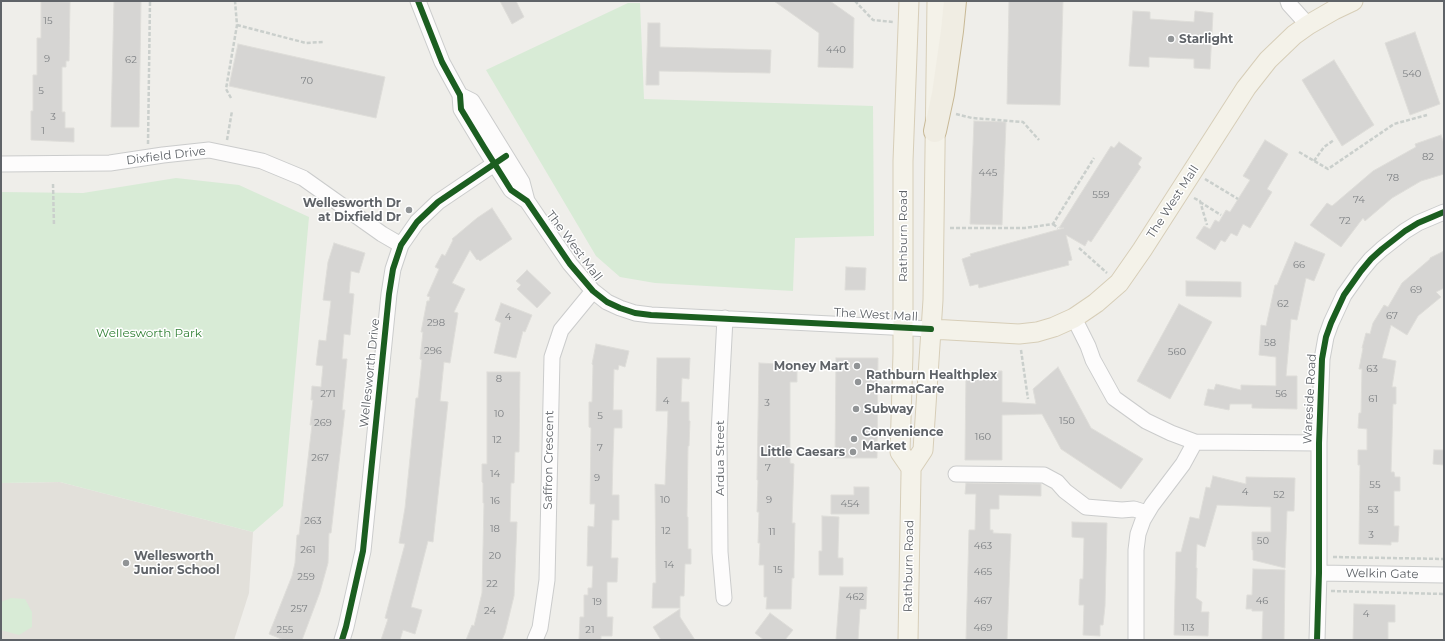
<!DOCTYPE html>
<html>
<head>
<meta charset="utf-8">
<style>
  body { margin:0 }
  #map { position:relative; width:1445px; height:641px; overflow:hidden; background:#efeeea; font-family:Montserrat,sans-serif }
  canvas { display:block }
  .frame { position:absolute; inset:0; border:2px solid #5f6368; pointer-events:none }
</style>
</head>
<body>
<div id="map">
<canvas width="1445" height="641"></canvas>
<div class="frame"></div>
</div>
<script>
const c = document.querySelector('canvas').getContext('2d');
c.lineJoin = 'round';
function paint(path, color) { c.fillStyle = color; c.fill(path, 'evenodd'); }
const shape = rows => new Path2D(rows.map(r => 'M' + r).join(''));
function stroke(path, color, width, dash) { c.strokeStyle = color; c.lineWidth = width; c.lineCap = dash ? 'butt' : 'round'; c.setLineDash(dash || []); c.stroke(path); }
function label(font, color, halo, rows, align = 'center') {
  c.font = font + ' Montserrat,sans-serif'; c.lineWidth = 3; c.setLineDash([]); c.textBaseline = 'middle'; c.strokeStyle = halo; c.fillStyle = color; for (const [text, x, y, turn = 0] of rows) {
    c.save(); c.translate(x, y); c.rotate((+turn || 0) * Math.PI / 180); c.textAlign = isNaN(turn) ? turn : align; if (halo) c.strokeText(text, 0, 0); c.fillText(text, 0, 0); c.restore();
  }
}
paint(shape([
  [60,482,253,532,249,593,234,640,1,640,1,483]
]), '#e2e0da');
paint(shape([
  [628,3,640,3,644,99,873,106,874,236,795,238,793,291,655,283,620,277,596,256,486,70],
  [176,178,239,185,309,217,283,506,253,532,60,482,1,483,1,192,83,193],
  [11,598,25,599,32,612,32,627,19,635,1,630,1,602]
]), '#d8ebd6');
const building = shape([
  [41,1,70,2,69,61,66,61,66,67,62,67,62,112,65,112,65,128,74,128,74,142,31,140,31,111,33,111,33,75,37,75,37,38,41,38,41,1],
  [114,1,141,1,139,127,111,127,114,1],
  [500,1,516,1,524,17,512,24,500,1],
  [774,1,830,1,854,18,853,68,818,67,819,33,774,1],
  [1009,1,1063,1,1060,105,1007,104,1009,1],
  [1133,11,1150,12,1150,19,1194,22,1195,11,1213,13,1210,69,1194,68,1194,59,1149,57,1149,67,1129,66,1133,11],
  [648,23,660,23,660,47,771,50,770,73,659,71,659,85,646,85,648,23],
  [1415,32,1440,104,1410,115,1385,43,1415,32],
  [238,44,385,77,376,118,229,86,238,44],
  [1334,60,1374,125,1342,146,1302,80,1334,60],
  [974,121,1006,122,1002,225,970,224,974,121],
  [1441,135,1444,144,1444,174,1421,181,1392,198,1365,221,1363,218,1341,247,1310,225,1327,203,1332,206,1373,171,1416,147,1415,144,1441,135],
  [1265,140,1288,154,1267,189,1272,192,1250,228,1243,224,1237,236,1231,233,1225,242,1221,240,1215,250,1196,238,1204,226,1210,229,1215,220,1219,222,1226,210,1230,212,1250,180,1243,176,1265,140],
  [1119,142,1142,158,1138,164,1141,167,1091,242,1088,240,1085,246,1066,235,1072,260,1068,261,1069,265,979,288,978,284,970,286,962,259,971,256,970,254,1064,228,1059,228,1111,146,1114,148,1119,142],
  [492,208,512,239,480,261,478,259,477,260,470,250,452,283,465,289,454,312,458,313,450,363,444,362,440,401,448,402,433,542,428,541,411,607,422,610,415,634,403,630,400,640,381,640,388,619,385,618,405,544,399,543,405,508,416,398,418,398,422,360,420,359,423,332,421,332,427,301,429,301,430,297,427,296,439,269,435,267,442,254,445,256,453,240,452,239,477,218,492,208],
  [1295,242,1325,254,1314,281,1306,278,1297,320,1291,319,1286,376,1297,376,1297,409,1252,408,1252,404,1230,404,1229,410,1204,405,1208,389,1214,390,1216,384,1241,390,1241,385,1276,386,1276,357,1259,355,1261,325,1266,326,1275,285,1277,285,1295,242],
  [334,243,365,253,359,273,351,271,349,293,354,294,350,335,344,334,342,359,347,359,342,410,345,410,331,533,329,533,328,563,320,592,302,640,284,640,269,634,292,576,295,563,297,535,299,535,312,425,310,425,313,400,311,400,312,386,321,387,323,366,316,365,319,340,326,341,331,301,323,300,328,262,334,243],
  [1444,251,1444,288,1436,292,1441,297,1418,316,1407,335,1391,325,1382,358,1396,361,1392,387,1396,387,1396,404,1393,404,1391,472,1394,472,1395,477,1400,477,1400,491,1394,491,1394,526,1399,526,1398,542,1391,542,1391,545,1359,544,1360,465,1358,465,1358,450,1367,450,1367,429,1358,428,1359,413,1361,413,1362,369,1359,369,1363,348,1362,348,1366,333,1370,334,1373,323,1384,305,1388,307,1402,283,1430,259,1430,258,1444,251],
  [846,267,866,268,865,290,845,290,846,267],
  [527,270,551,293,537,308,517,289,521,285,516,281,527,270],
  [1186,281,1241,282,1241,297,1186,296,1186,281],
  [501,303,532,315,525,332,523,331,516,358,494,353,501,323,495,320,501,303],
  [1179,304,1212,322,1170,399,1137,381,1179,304],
  [596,344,629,351,625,367,619,365,618,370,614,369,613,410,622,410,622,428,614,428,613,457,612,495,619,495,619,520,612,520,611,558,618,558,617,582,607,582,607,617,613,617,612,636,601,636,601,640,579,640,580,617,584,617,584,595,588,595,588,588,592,588,593,566,587,566,588,526,594,527,595,504,590,504,591,428,589,427,589,402,592,402,593,365,592,364,596,344],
  [657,358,690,358,689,379,682,378,681,402,689,402,689,421,690,421,689,446,688,446,687,517,688,517,688,549,691,549,691,564,685,564,684,596,680,596,680,608,652,608,653,583,656,583,655,484,665,485,668,411,656,411,657,358],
  [836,358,878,358,877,458,835,458,836,358],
  [759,363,797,365,797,382,790,382,790,463,794,464,792,523,795,523,794,566,794,578,792,578,791,609,766,609,767,597,764,597,764,565,759,565,760,543,758,543,759,512,757,512,758,480,757,480,759,363],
  [1058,367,1091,428,1143,459,1121,489,1061,449,1042,414,1002,415,1002,460,965,460,966,371,1002,371,1002,402,1036,404,1033,389,1058,367],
  [487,372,520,372,519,452,515,452,514,483,511,483,510,522,517,522,514,596,505,633,502,640,466,640,472,625,474,626,482,593,484,503,483,503,483,483,482,482,482,464,487,464,487,372],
  [1434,450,1444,450,1444,465,1433,464,1434,450],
  [1213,476,1246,484,1246,477,1295,478,1294,511,1287,511,1285,568,1253,560,1253,550,1252,550,1252,532,1271,532,1271,507,1217,505,1205,547,1197,544,1196,568,1197,568,1196,598,1202,602,1201,612,1209,612,1208,636,1174,635,1176,552,1181,552,1190,517,1199,519,1206,487,1210,488,1213,476],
  [966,483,1041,484,1041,496,999,495,999,509,990,509,990,530,993,530,993,533,1011,534,1007,640,966,640,969,530,975,530,976,494,965,494,966,483],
  [854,487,869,487,869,514,831,514,831,495,854,495,854,487],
  [822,516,839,517,838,551,838,558,843,558,843,575,819,575,819,551,822,551,822,516],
  [1072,522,1107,523,1105,606,1103,625,1100,625,1100,636,1083,635,1084,605,1079,605,1079,600,1080,579,1083,579,1084,538,1072,537,1072,522],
  [1253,569,1285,570,1284,640,1262,640,1263,611,1252,611,1252,609,1246,609,1247,595,1252,595,1253,569],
  [840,587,867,587,866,609,860,609,858,640,836,640,840,587],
  [1354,604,1395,605,1395,622,1388,622,1388,640,1353,640,1354,604],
  [680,609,680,617,695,640,661,640,653,627,680,609],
  [770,613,793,630,785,640,764,640,755,633,770,613]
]);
paint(building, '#d6d5d3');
stroke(building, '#deddd9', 1);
const minor = shape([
  [418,1,442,62,460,95,461,109,484,147,511,190,527,201,570,264,593,291,607,302,620,308,635,313,651,315,931,329],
  [1288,1,1289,4,1308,25],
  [460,95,472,101,522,182,527,201],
  [1,164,110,163,163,155,209,150,262,161,303,178,382,234,401,245],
  [1074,318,1088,346,1093,360,1114,398,1146,421,1171,433,1195,442,1319,443],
  [956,474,1044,475,1057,482,1065,491,1086,507,1122,510,1134,509,1147,513],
  [1319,573,1444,575],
  [724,598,720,552,719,434,725,318],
  [342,640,346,627,363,551,389,294,393,269,401,245,417,222,438,202,506,156],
  [535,640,540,628,547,580,552,357,561,330,593,291],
  [1136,640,1136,550,1138,534,1143,520,1152,505,1183,464,1195,442],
  [1317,640,1319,573,1319,443,1322,359,1326,337,1331,323,1344,295,1361,271,1371,259,1382,249,1405,231,1418,223,1444,212]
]);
const major = shape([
  [909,1,903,161,903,353,900,452,911,468],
  [931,329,1019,334,1037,332,1054,327,1074,318,1096,303,1119,283,1142,250,1246,88,1268,60,1294,35,1308,25,1334,10,1353,1],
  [908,640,911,474,911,468,923,450,933,300,937,1]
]);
const highway = shape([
  [935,131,943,94,952,31,955,1]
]);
stroke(minor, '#cbcccc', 17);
stroke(major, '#d7ceb8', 21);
stroke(highway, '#c8b996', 24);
stroke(shape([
  [855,1,873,20,893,22],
  [237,25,306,43,323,42],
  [231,98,226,89,237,25,235,1],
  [956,114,972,118,1023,122,1039,140],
  [227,140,232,111],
  [148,144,150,1],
  [1299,152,1328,169,1394,124,1427,115],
  [1314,161,1324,147,1334,140],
  [1205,179,1238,199],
  [53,184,54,226],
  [1194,198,1200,201,1207,225],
  [1200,202,1221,215],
  [1053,224,1058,228],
  [950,228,1025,228,1053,224,1094,158],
  [1079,248,1107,273],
  [1021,350,1028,399],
  [1333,557,1444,559],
  [1331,591,1444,594]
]), '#cacfcc', 2.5, [4, 2]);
stroke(minor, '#fdfcfc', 15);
stroke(major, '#f4f2e9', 19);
stroke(highway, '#f0ede3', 22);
stroke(shape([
  [418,1,442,62,460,95,461,109,484,147,511,190,527,201,570,264,593,291,607,302,620,308,635,313,651,315,931,329],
  [342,640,346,627,363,551,389,294,393,269,401,245,417,222,438,202,506,156],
  [1317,640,1319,573,1319,443,1322,359,1326,337,1331,323,1344,295,1361,271,1371,259,1382,249,1405,231,1418,223,1444,212]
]), '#1b5e20', 6);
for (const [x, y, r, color] of [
  [1171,39,4,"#919496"],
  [409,210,4,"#919496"],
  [857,366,4,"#919496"],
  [858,382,4,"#919496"],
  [856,409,4,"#919496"],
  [854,439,4,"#919496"],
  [853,452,4,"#919496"],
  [126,563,4,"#919496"]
]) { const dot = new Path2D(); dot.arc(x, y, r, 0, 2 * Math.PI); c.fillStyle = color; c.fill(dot); stroke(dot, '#fff', 1.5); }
label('10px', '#7e8184', null, [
  ["15",48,21],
  ["440",836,50],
  ["9",47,59],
  ["62",131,60],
  ["540",1412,74],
  ["70",307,81],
  ["5",41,91],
  ["3",53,117],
  ["1",43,131],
  ["82",1428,157],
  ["445",988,173],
  ["78",1393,178],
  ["559",1101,195],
  ["74",1359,200],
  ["72",1345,221],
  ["66",1299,265],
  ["69",1416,290],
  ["62",1283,304],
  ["67",1392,316],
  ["4",508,317],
  ["298",436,323],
  ["58",1270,343],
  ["296",433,351],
  ["560",1177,352],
  ["63",1372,369],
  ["8",499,379],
  ["271",328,394],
  ["56",1281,394],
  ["61",1373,399],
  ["4",666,401],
  ["3",767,403],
  ["10",499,414],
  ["5",600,416],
  ["150",1067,421],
  ["269",323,423],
  ["160",983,437],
  ["12",497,440],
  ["7",600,448],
  ["267",320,458],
  ["7",768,468],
  ["14",495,474],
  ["9",597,478],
  ["55",1375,485],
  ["4",1245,492],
  ["52",1279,495],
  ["10",665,500],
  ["9",769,500],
  ["16",495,501],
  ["454",850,504],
  ["53",1373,510],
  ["263",313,521],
  ["18",495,529],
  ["12",666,531],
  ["11",772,532],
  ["3",1371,535],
  ["50",1263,541],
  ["463",983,546],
  ["261",308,550],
  ["20",495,556],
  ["14",669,565],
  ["15",778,570],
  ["465",983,572],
  ["259",306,577],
  ["22",492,584],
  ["462",855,597],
  ["467",983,601],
  ["46",1262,601],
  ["19",597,602],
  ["257",299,609],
  ["24",490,611],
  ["4",1366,614],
  ["469",983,628],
  ["113",1188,628],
  ["255",285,630],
  ["21",590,630]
]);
label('bold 12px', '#5f6368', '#fff', [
  ["Starlight",1179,39],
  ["Wellesworth Dr",401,203,"right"],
  ["at Dixfield Dr",401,217,"right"],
  ["Money Mart",849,366,"right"],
  ["Rathburn Healthplex",866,375],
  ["PharmaCare",866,389],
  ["Subway",864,409],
  ["Convenience",862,432],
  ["Market",862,446],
  ["Little Caesars",845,452,"right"],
  ["Wellesworth",134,556],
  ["Junior School",134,570]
], 'left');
label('12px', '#5f6368', '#fff', [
  ["Dixfield Drive",166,156,-7],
  ["The West Mall",1173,202,-57],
  ["Rathburn Road",903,236,-90],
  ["The West Mall",574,246,53],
  ["The West Mall",876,315,3],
  ["Wellesworth Drive",370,373,-84],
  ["Wareside Road",1310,399,-87],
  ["Ardua Street",720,458,-90],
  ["Saffron Crescent",549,460,-89],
  ["Rathburn Road",909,566,-89],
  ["Welkin Gate",1382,574,1]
]);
label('12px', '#348238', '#fff', [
  ["Wellesworth Park",149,333]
]);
</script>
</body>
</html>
